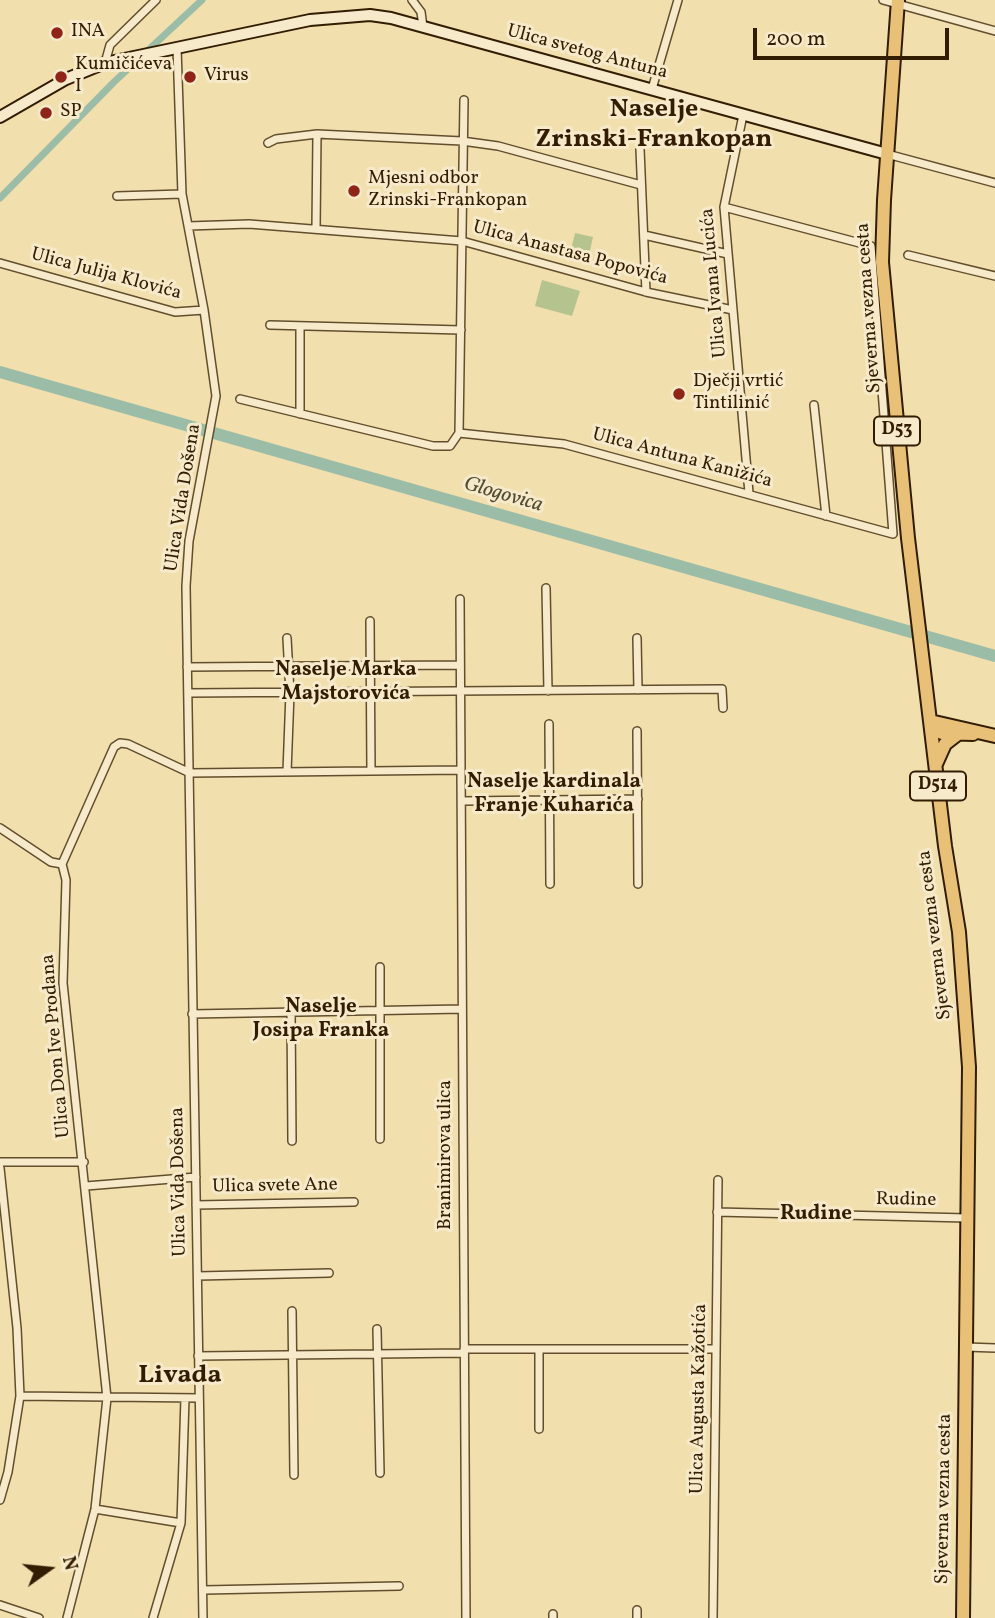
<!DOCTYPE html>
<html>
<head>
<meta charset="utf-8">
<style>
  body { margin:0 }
  #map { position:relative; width:995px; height:1618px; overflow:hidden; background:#f1dfae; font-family:Vollkorn,serif }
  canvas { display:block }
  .north { position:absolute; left:14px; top:1534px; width:70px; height:70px; -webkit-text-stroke:5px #f6eaca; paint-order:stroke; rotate:75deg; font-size:19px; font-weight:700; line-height:28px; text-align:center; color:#321d01 }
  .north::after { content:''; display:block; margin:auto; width:24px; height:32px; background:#321d01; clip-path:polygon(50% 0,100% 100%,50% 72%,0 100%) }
  .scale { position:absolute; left:753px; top:28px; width:196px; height:32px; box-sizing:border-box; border:4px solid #321d01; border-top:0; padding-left:9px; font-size:21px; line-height:24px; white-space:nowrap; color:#321d01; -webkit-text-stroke:5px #f6eaca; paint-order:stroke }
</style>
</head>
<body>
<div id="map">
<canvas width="995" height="1618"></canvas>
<div class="north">N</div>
<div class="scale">200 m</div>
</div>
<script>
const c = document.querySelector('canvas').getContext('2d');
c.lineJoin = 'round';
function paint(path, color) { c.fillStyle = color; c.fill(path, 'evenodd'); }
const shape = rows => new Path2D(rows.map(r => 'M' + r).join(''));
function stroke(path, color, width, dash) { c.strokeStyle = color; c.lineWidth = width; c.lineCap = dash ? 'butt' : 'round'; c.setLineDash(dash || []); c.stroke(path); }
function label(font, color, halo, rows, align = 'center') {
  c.font = font + ' Vollkorn,serif'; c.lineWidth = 6; c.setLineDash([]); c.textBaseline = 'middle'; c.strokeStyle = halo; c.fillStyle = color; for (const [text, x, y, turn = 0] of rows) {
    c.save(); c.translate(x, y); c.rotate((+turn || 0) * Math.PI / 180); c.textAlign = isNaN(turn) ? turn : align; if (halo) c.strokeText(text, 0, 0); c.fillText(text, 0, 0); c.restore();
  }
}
paint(shape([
  [575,233,593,237,587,264,569,259],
  [542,280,580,291,572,316,535,306]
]), '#b5c38e');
stroke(shape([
  [0,198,114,82,202,0]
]), '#9bbda7', 7);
stroke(shape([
  [0,372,995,656]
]), '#9bbda7', 12);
const minor = shape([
  [412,0,421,12,423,27],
  [883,0,995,31],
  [177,48,182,194,204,310,216,396,189,541,186,586,203,1618],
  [105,63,110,45,156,0],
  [652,89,678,0],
  [743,115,724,207,749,493],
  [268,143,276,139,317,134,462,141,498,146,641,185],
  [640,149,646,292],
  [887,154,995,183],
  [117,196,182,194],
  [188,226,249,224,462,241,646,292,733,310],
  [316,229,317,134],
  [644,235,728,254],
  [908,255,995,276],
  [0,263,175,312,204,310],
  [270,325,461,330],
  [240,399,433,446,450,446,459,433,464,100],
  [814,405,826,516],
  [300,414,300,327],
  [459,433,564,444,893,534,871,246,724,207],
  [546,588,548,691],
  [460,599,466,1618],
  [370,621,371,771],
  [637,638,638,690],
  [187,667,459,665],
  [188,693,722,689,723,708],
  [549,724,550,884],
  [637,731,638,884],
  [287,772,290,693,287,638],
  [462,801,638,799],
  [0,828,51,862,62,864],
  [291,1012,292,1141],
  [192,1014,462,1009],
  [380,1139,380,967],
  [0,1162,84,1162],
  [0,1168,17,1328,20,1396,8,1472,0,1500],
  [86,1186,196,1177],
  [196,1205,354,1202],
  [717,1212,967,1218],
  [198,1276,329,1273],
  [292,1311,294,1475],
  [377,1329,380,1473],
  [966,1347,995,1348],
  [464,1349,716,1349],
  [539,1349,539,1429],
  [198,1356,464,1353],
  [20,1396,199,1398],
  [95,1509,181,1523],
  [204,1590,399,1586],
  [0,1605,39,1618],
  [67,1618,95,1509,107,1398,63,983,66,880,62,864,114,747,120,743,128,744,190,773,461,770],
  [153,1618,181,1523,185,1398],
  [553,1618,553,1614],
  [637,1618,637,1610],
  [713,1618,718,1180]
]);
const secondary = shape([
  [0,117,66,79,105,63,310,20,370,15,391,18,887,154]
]);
const primary = shape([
  [898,0,884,200,882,262,908,538,945,846,959,932,969,1067,963,1618],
  [930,721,995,736],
  [931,727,942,733,973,734],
  [936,764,945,744,958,734]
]);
stroke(minor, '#624e2c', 10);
stroke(secondary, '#321d01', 14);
stroke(primary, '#321d01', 16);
stroke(minor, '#f6eaca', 7);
stroke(secondary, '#f6eaca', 10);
stroke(primary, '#e8c077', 12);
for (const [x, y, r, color] of [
  [57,33,7,"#8f2418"],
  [61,77,7,"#8f2418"],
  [190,77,7,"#8f2418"],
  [46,113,7,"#8f2418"],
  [354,191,7,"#8f2418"],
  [679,394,7,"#8f2418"]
]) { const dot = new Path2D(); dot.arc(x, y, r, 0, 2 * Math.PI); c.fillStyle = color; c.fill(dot); stroke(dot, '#f6eaca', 2.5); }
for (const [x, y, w] of [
  [897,431,46],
  [938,786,56]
]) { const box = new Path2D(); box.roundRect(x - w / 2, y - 14.5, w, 29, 5); c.fillStyle = '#f6eaca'; c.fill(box); stroke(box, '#321d01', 2); }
label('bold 18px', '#321d01', null, [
  ["D53",897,431],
  ["D514",938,786]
]);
label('19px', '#321d01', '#f6eaca', [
  ["INA",71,33],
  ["Kumičićeva",75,66],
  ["I",75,88],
  ["Virus",204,77],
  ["SP",60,113],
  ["Mjesni odbor",368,180],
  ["Zrinski-Frankopan",368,202],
  ["Dječji vrtić",693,383],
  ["Tintilinić",693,405]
], 'left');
label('19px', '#321d01', '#f6eaca', [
  ["Ulica svetog Antuna",587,53,15],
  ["Ulica Anastasa Popovića",570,254,15],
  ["Ulica Julija Klovića",106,275,15],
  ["Ulica Ivana Lucića",715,283,-95],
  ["Sjeverna vezna cesta",870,308,-94],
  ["Ulica Antuna Kanižića",682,459,15],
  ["Ulica Vida Došena",184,498,-81],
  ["Sjeverna vezna cesta",936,935,-97],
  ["Ulica Don Ive Prodana",57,1046,-95],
  ["Branimirova ulica",447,1155,-90],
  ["Ulica Vida Došena",180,1182,-91],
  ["Ulica svete Ane",275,1187,-1],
  ["Rudine",906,1201,1],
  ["Ulica Augusta Kažotića",700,1399,-89],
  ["Sjeverna vezna cesta",945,1499,-89]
]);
label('italic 21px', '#524d33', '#f6eaca', [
  ["Glogovica",503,496,16]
]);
label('bold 21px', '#321d01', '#f6eaca', [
  ["Naselje Marka",346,671],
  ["Majstorovića",346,695],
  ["Naselje kardinala",554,783],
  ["Franje Kuharića",554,807],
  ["Naselje",321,1008],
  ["Josipa Franka",321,1032],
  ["Rudine",816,1215]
]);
label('bold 26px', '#321d01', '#f6eaca', [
  ["Naselje",654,111],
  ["Zrinski-Frankopan",654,141],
  ["Livada",180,1377]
]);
</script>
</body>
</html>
